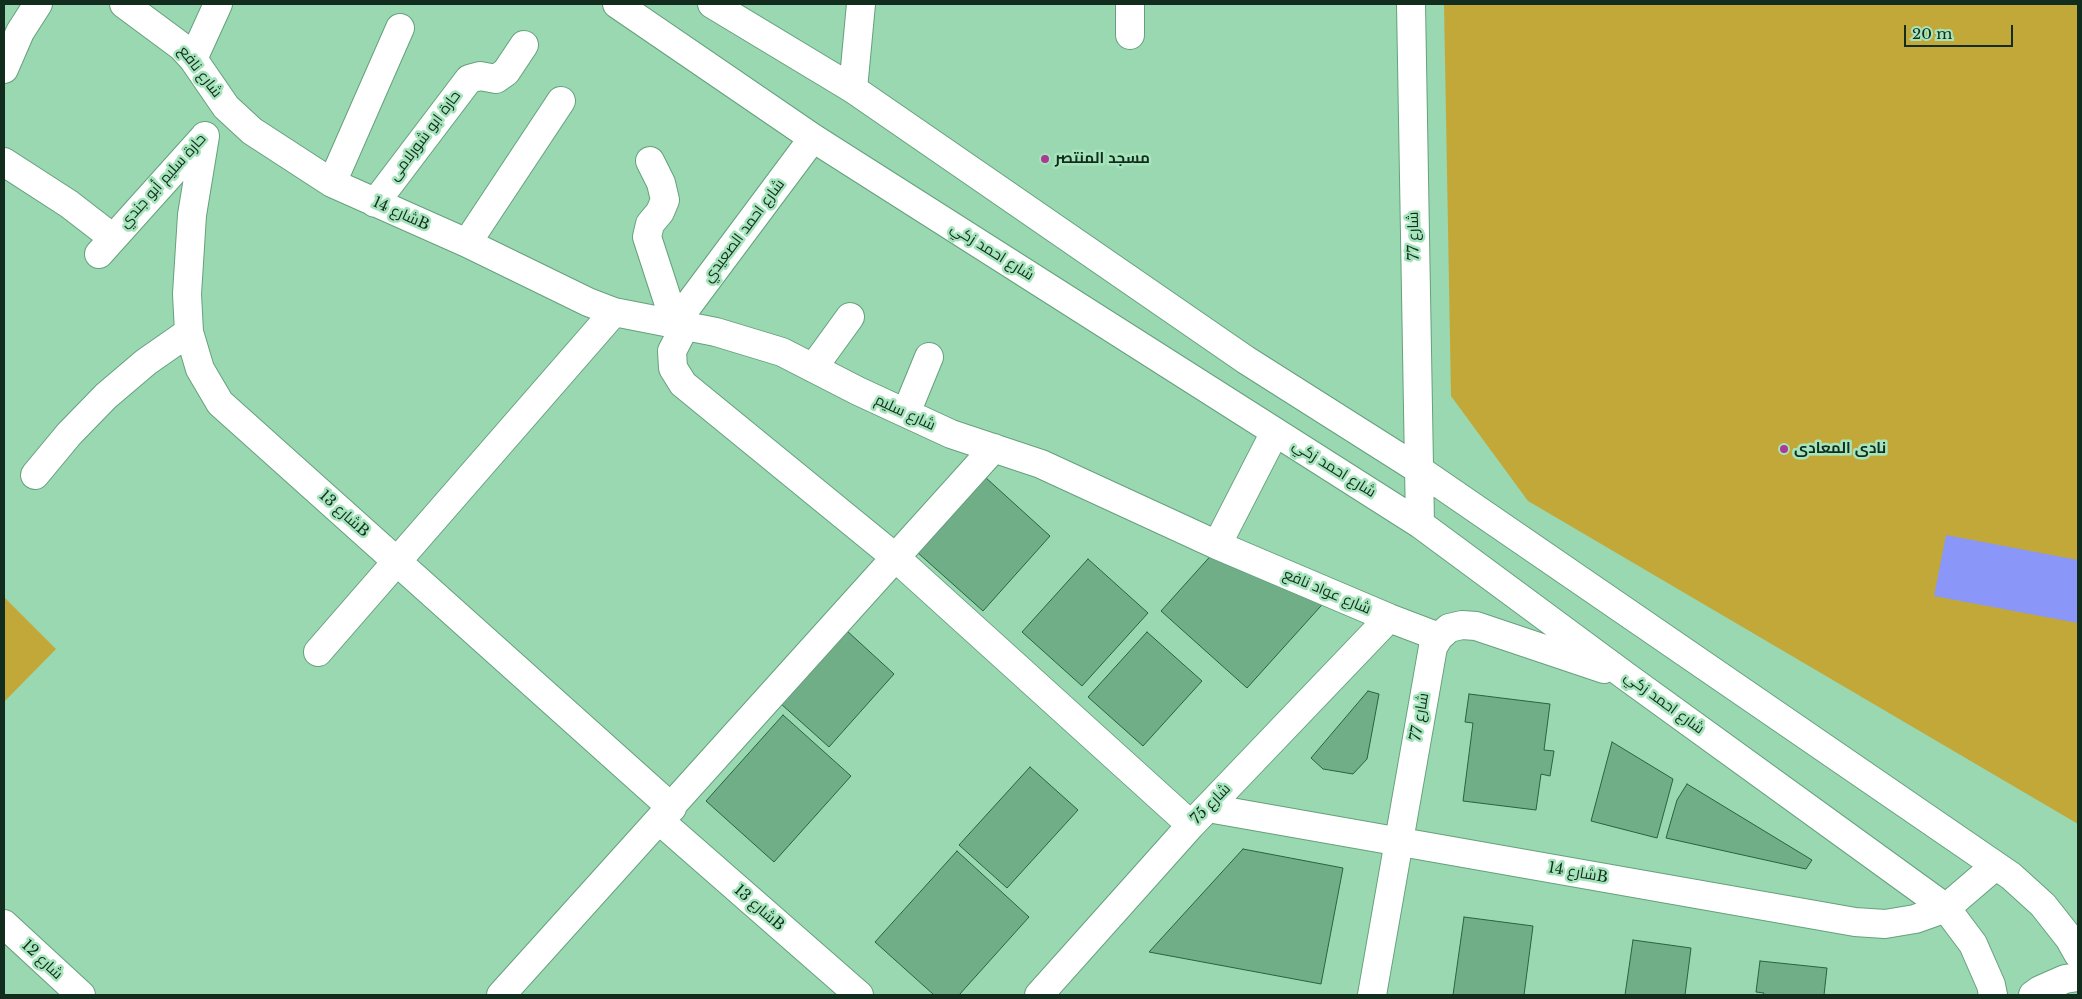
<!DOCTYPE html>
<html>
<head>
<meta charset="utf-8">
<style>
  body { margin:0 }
  #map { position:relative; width:2082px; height:999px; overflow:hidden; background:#99d8b0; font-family:"Libre Baskerville",serif }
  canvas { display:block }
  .frame { position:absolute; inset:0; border:5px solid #122c1d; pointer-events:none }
  .scale { position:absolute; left:1904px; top:25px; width:109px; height:22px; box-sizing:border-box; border:2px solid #122c1d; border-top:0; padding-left:6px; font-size:15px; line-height:18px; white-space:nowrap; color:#122c1d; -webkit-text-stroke:4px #a6e5bc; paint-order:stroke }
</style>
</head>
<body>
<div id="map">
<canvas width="2082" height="999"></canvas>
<div class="frame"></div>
<div class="scale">20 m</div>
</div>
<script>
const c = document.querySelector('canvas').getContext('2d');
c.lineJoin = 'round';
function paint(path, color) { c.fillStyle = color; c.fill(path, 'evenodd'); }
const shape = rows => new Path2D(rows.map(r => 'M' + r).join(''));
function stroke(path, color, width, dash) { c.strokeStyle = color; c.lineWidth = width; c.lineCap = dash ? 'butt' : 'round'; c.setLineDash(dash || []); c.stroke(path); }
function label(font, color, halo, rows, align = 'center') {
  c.font = font + ' "Libre Baskerville",Cairo,serif'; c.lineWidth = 5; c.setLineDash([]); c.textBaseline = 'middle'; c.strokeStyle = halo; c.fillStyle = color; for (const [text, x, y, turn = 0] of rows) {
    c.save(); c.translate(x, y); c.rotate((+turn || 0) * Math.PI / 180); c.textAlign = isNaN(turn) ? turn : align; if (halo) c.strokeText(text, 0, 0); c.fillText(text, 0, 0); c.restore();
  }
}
paint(shape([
  [1444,4,2078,4,2078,824,1528,501,1451,396],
  [4,597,56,649,4,702]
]), '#c2a839');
paint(shape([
  [1946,535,2078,560,2078,623,1934,596]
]), '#8a97f8');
const building = shape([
  [985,477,1050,536,983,611,917,552,985,477],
  [1215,551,1329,597,1247,688,1161,611,1215,551],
  [1088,559,1148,613,1082,686,1022,632,1088,559],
  [846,630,894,674,829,747,780,703,846,630],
  [1147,632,1202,681,1143,746,1088,697,1147,632],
  [1368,691,1379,694,1367,759,1353,774,1323,769,1311,758,1368,691],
  [1469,694,1550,704,1544,750,1554,751,1550,776,1541,774,1536,810,1463,801,1473,723,1465,722,1469,694],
  [783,715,851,776,774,862,706,801,783,715],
  [1612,742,1673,779,1657,838,1591,821,1612,742],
  [1030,767,1078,810,1007,888,959,845,1030,767],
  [1687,784,1812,860,1806,869,1666,838,1677,800,1687,784],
  [1243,849,1343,868,1321,984,1149,952,1243,849],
  [957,851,1029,917,959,995,934,995,875,942,957,851],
  [1464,917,1533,926,1524,995,1453,995,1464,917],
  [1633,940,1691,948,1685,995,1625,995,1633,940],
  [1760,961,1827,968,1824,995,1763,995,1764,993,1756,992,1760,961]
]);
paint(building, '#70ae88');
stroke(building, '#266442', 1);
const minor = shape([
  [124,4,182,47,193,59,226,107,252,131,332,183,467,243,588,302,614,312,716,332,782,352,858,391,951,434,1041,464,1217,545,1389,618,1439,637],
  [617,4,813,138,1420,524,1627,677,1946,908,1973,944,1991,985,1993,995],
  [712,4,853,89,1246,360,1418,469,2011,876,2043,905,2069,938,2078,954],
  [1130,4,1130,35],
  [1411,4,1420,524],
  [193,59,218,4],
  [4,69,20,32,38,4],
  [853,89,861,4],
  [205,136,192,215,187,294,189,332,200,369,220,403,672,808],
  [650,161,661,183,665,200,660,212,650,224,647,237,675,323],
  [4,162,69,204,113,238],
  [332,183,400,28],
  [375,203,469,79,480,76,496,79,506,72,524,45],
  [467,243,561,101],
  [99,254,205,136],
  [675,323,813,138],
  [685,326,672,351,673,368,683,384,896,558,1191,825],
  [813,368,850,317],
  [906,413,929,357],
  [35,475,69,434,106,396,146,362,189,332],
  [1217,545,1275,432],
  [318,652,614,312],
  [1208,808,1855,922,1885,924,1915,919,1946,908,1995,866],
  [660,821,859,995],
  [4,924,81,995],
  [501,995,994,448],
  [1039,995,1191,825,1389,618],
  [1372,995,1433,647,1439,637,1449,628,1462,625,1476,626,1604,669],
  [2033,995,2040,990,2065,979,2078,977]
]);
stroke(minor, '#65a17c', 30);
stroke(minor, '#fff', 28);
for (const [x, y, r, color] of [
  [1045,159,5,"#ab3a96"],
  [1784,449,5,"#ab3a96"]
]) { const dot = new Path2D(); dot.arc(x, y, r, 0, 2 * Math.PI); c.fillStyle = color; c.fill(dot); stroke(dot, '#a6e5bc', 2); }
label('15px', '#122c1d', '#a6e5bc', [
  ["شارع نافع",200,72,52],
  ["حارة ابو شورلامى",425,136,-53],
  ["حارة سليم أبو جندي",163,181,-48],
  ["شارع 14B",401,214,24],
  ["شارع احمد الصعيدي",744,231,-53],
  ["شارع 77",1414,236,-91],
  ["شارع احمد زكي",992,252,32],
  ["شارع سليم",905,413,25],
  ["شارع احمد زكي",1334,469,32],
  ["شارع 13B",344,514,42],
  ["شارع عواد نافع",1327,592,23],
  ["شارع احمد زكي",1664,703,36],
  ["شارع 77",1420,717,-80],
  ["شارع 75",1211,804,-46],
  ["شارع 14B",1578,873,10],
  ["شارع 13B",759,908,41],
  ["شارع 12",42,960,43]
]);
label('bold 15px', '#122c1d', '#a6e5bc', [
  ["مسجد المنتصر",1055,159],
  ["نادى المعادى",1794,449]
], 'left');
</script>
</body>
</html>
